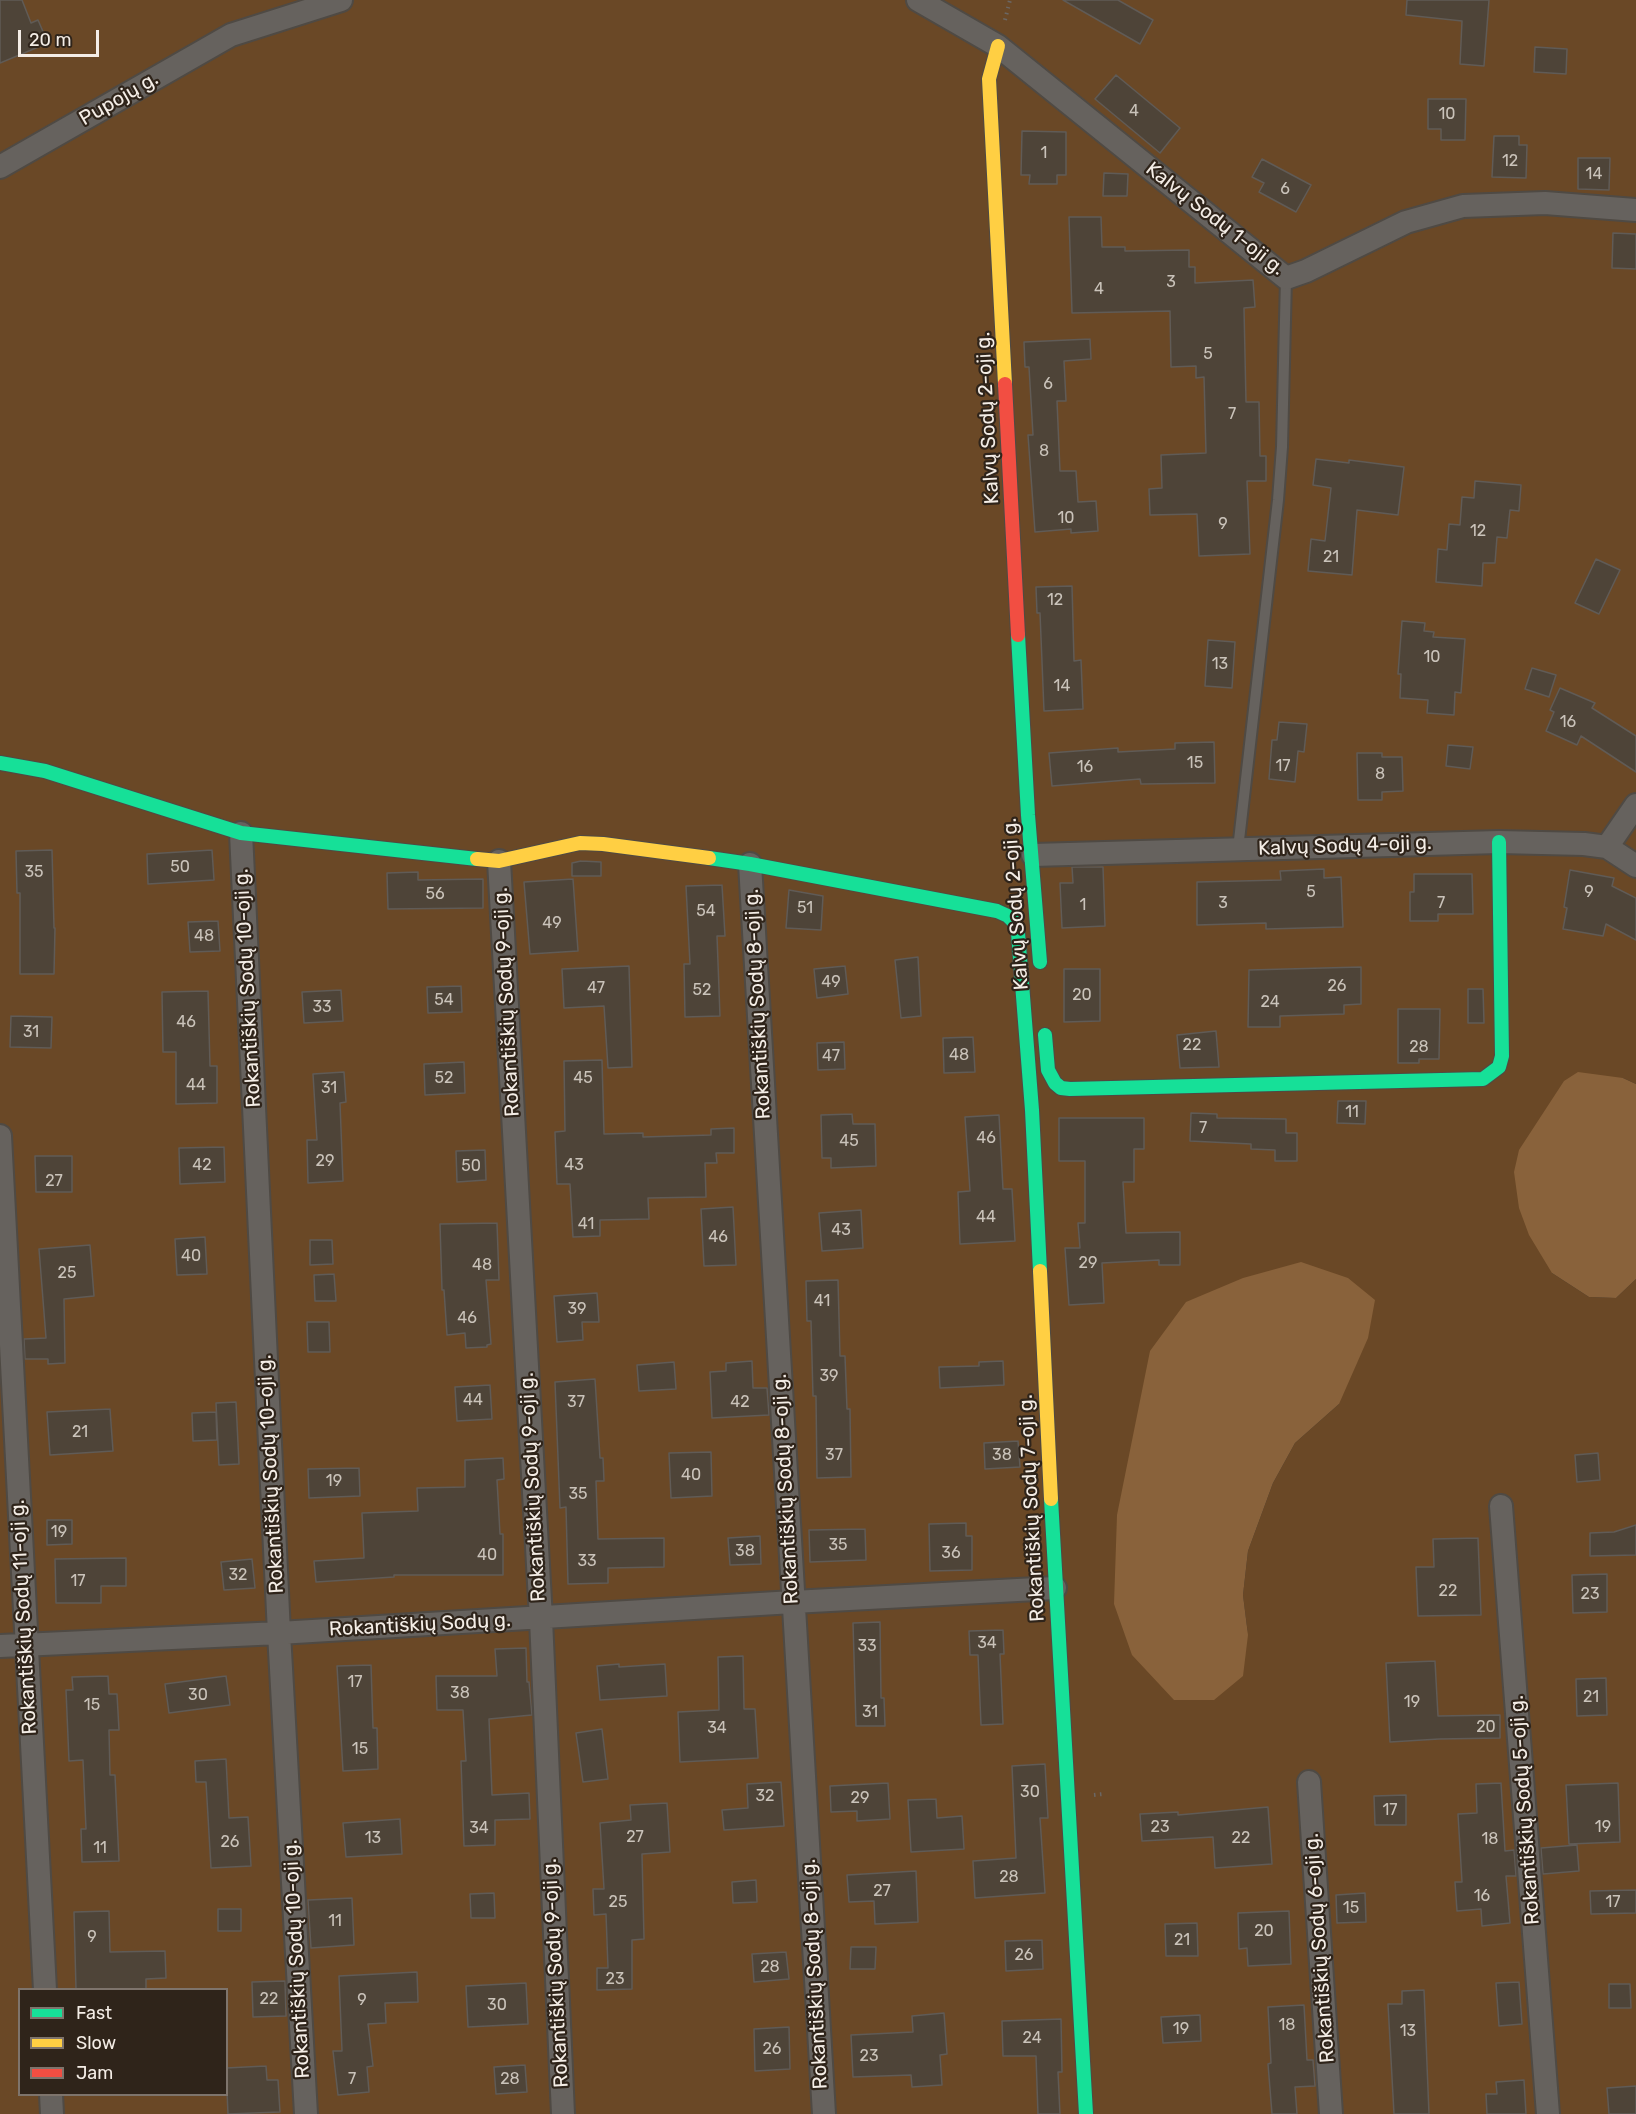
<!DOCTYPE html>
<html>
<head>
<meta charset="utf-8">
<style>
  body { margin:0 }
  #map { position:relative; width:1636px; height:2114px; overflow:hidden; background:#342e28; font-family:Rubik,sans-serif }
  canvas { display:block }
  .legend { position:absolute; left:18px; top:1988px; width:210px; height:108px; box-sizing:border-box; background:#2f241a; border:2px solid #7e746c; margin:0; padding:8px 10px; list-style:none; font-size:18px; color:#f4ede6 }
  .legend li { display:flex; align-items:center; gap:12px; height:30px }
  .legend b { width:30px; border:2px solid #7e746c }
  .scale { position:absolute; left:18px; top:30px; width:81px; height:27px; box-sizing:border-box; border:3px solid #f4ede6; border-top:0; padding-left:8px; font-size:18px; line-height:21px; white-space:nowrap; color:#f4ede6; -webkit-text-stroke:4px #2f241a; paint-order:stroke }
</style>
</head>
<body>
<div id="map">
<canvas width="1636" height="2114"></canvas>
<ul class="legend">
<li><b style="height:8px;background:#16e098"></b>Fast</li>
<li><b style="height:8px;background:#ffcf43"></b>Slow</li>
<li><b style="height:8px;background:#f24e42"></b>Jam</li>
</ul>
<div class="scale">20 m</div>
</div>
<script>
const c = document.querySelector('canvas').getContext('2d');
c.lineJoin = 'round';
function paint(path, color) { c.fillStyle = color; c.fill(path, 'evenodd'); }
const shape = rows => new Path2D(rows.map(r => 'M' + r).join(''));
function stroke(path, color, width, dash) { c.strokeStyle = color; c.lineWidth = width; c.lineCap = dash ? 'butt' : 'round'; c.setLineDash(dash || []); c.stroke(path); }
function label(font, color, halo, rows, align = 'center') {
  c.font = font + ' Rubik,sans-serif'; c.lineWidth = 4.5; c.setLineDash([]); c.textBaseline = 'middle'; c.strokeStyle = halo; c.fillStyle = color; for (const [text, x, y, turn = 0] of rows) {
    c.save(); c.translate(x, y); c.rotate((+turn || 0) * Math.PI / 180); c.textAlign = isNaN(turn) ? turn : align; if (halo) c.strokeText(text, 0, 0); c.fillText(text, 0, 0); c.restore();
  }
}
paint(shape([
  [0,0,1636,0,1636,1084,1623,1078,1552,1273,1589,1297,1616,1298,1636,1279,1636,2114,0,2114],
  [1186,1302,1339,1404,1295,1443,1273,1483,1248,1551,1243,1595,1248,1635],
  [20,1990,226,1990,226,2094,20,2094]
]), '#6a4826');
paint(shape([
  [1578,1072,1623,1078,1636,1084,1636,1279,1616,1298,1589,1297,1552,1273,1529,1235,1519,1208,1514,1172,1519,1150,1564,1081],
  [1301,1262,1348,1278,1375,1300,1368,1338,1339,1404,1295,1443,1273,1483,1248,1551,1243,1595,1248,1635,1243,1676,1214,1700,1174,1700,1132,1655,1114,1604,1117,1515,1150,1351,1186,1302,1243,1278]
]), '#89623b');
const building = shape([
  [0,0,22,0,31,23,38,20,48,43,0,63,0,0],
  [1063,0,1118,0,1153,20,1140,44,1063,0],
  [1407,0,1489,0,1484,66,1460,64,1462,21,1406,15,1407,0],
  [1535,47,1567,49,1566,74,1534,72,1535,47],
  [1116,75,1180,128,1160,153,1095,99,1116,75],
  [1428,99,1466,99,1465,140,1441,140,1441,129,1428,129,1428,99],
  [1022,131,1066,132,1066,175,1057,175,1057,184,1029,184,1030,175,1021,175,1022,131],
  [1494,136,1519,136,1519,145,1527,145,1526,178,1492,177,1494,136],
  [1578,158,1610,158,1609,190,1578,189,1578,158],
  [1262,159,1311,185,1296,212,1259,192,1264,183,1252,177,1262,159],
  [1104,173,1128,174,1127,196,1103,196,1104,173],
  [1069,217,1101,217,1102,247,1125,247,1125,251,1189,250,1189,267,1195,267,1195,283,1253,280,1255,307,1244,308,1246,402,1259,402,1260,456,1266,456,1266,481,1247,481,1250,554,1199,556,1197,514,1150,515,1149,489,1162,488,1161,455,1206,453,1204,377,1196,378,1196,366,1171,367,1170,311,1072,313,1069,217],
  [1613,233,1636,234,1636,269,1612,268,1613,233],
  [1090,339,1091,359,1064,361,1066,401,1057,401,1060,471,1076,471,1078,502,1096,501,1098,531,1071,533,1071,529,1035,532,1028,435,1033,435,1029,367,1025,367,1024,342,1090,339],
  [1316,459,1349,463,1349,460,1404,467,1398,515,1357,510,1352,575,1308,571,1311,539,1325,541,1331,488,1313,485,1316,459],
  [1475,481,1521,485,1519,511,1510,510,1507,538,1497,537,1495,563,1483,563,1482,586,1436,582,1438,549,1447,550,1449,524,1460,525,1462,497,1474,498,1475,481],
  [1596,559,1620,570,1599,614,1575,603,1596,559],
  [1072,586,1074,661,1081,660,1083,709,1044,711,1040,613,1037,613,1036,587,1072,586],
  [1402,621,1425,623,1424,631,1434,632,1433,637,1465,639,1461,693,1455,692,1454,715,1427,713,1428,700,1400,698,1401,674,1398,674,1402,621],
  [1208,640,1235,642,1232,688,1205,686,1208,640],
  [1532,668,1556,675,1549,697,1525,689,1532,668],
  [1560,688,1595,703,1592,708,1636,736,1636,772,1581,736,1577,745,1546,731,1554,712,1550,710,1560,688],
  [1279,722,1307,724,1304,752,1298,751,1295,782,1269,779,1272,740,1277,740,1279,722],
  [1214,742,1215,783,1141,784,1140,779,1052,786,1049,753,1118,748,1118,752,1175,749,1175,743,1214,742],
  [1448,745,1473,747,1470,769,1446,766,1448,745],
  [1357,753,1382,753,1382,757,1402,757,1403,791,1382,792,1382,800,1358,800,1357,753],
  [52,850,54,928,55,928,54,974,20,974,20,893,17,893,16,851,52,850],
  [212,850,214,880,148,884,147,854,212,850],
  [581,861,601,862,601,876,572,876,572,863,581,861],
  [1072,867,1103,867,1105,926,1062,928,1060,883,1073,883,1072,867],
  [1324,869,1324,878,1341,877,1343,927,1266,929,1266,923,1197,925,1197,882,1281,880,1280,871,1324,869],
  [1570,870,1614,878,1612,886,1636,898,1636,940,1606,924,1603,936,1563,929,1567,908,1564,907,1570,870],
  [418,872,418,880,483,879,483,908,388,909,387,873,418,872],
  [1414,874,1472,874,1473,914,1438,914,1438,921,1410,921,1410,892,1414,892,1414,874],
  [573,879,578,951,530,954,524,882,573,879],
  [722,885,725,936,717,936,720,1016,685,1017,684,964,690,964,686,886,722,885],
  [789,890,823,896,821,930,786,928,789,890],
  [218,921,220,951,190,952,188,922,218,921],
  [918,957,921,1016,901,1018,895,960,918,957],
  [629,966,632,1067,608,1068,604,1006,564,1008,562,969,629,966],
  [845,966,848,994,817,998,814,969,845,966],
  [1361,967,1361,1004,1344,1005,1344,1014,1280,1016,1280,1027,1248,1027,1249,970,1361,967],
  [1064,969,1100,969,1100,1021,1064,1022,1064,969],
  [461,986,462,1012,428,1013,427,987,461,986],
  [1468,989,1483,989,1484,1023,1468,1023,1468,989],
  [341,990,343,1021,304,1023,302,992,341,990],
  [208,991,210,1066,217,1066,217,1103,176,1104,176,1052,163,1052,162,992,208,991],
  [1398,1009,1440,1009,1439,1059,1419,1059,1419,1063,1398,1063,1398,1009],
  [11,1016,52,1017,51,1048,10,1047,11,1016],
  [1216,1031,1219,1067,1180,1068,1177,1035,1216,1031],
  [973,1037,975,1072,944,1073,943,1038,973,1037],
  [844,1042,845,1069,818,1070,817,1043,844,1042],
  [602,1060,604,1134,643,1133,643,1137,711,1135,711,1129,734,1128,734,1153,716,1153,717,1163,705,1163,706,1197,648,1198,649,1219,600,1220,600,1236,573,1237,570,1184,557,1184,555,1132,565,1131,564,1061,602,1060],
  [464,1062,465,1093,425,1095,424,1064,464,1062],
  [344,1072,346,1102,340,1103,343,1181,308,1183,307,1140,317,1140,313,1074,344,1072],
  [1338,1101,1366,1101,1365,1124,1337,1123,1338,1101],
  [1191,1113,1217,1114,1217,1118,1286,1119,1286,1133,1297,1133,1297,1161,1275,1161,1275,1150,1251,1149,1251,1144,1190,1141,1191,1113],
  [852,1114,853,1124,875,1124,876,1166,831,1168,831,1158,822,1158,821,1115,852,1114],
  [999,1115,1003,1189,1012,1189,1015,1241,960,1244,958,1192,970,1191,965,1117,999,1115],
  [1059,1118,1144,1118,1144,1149,1134,1149,1134,1182,1123,1182,1126,1233,1180,1232,1180,1265,1159,1265,1159,1260,1102,1263,1104,1303,1069,1305,1065,1248,1080,1248,1078,1223,1085,1223,1085,1161,1059,1161,1059,1118],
  [224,1147,225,1182,180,1184,179,1148,224,1147],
  [485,1150,486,1180,457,1182,456,1151,485,1150],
  [35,1156,72,1156,72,1192,36,1192,35,1156],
  [733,1207,736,1265,704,1266,701,1209,733,1207],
  [861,1210,863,1248,822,1251,819,1213,861,1210],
  [497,1223,499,1280,486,1280,491,1344,487,1345,487,1347,466,1348,465,1333,447,1335,444,1290,442,1290,440,1224,497,1223],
  [205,1237,207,1274,177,1275,175,1239,205,1237],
  [310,1240,332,1240,333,1264,310,1265,310,1240],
  [90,1245,94,1296,64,1299,65,1363,48,1364,48,1359,25,1359,24,1339,46,1338,39,1249,90,1245],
  [334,1274,336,1301,315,1301,314,1275,334,1274],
  [838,1280,840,1356,845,1356,847,1409,850,1409,851,1477,817,1478,816,1396,813,1396,811,1321,807,1321,806,1281,838,1280],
  [597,1293,599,1322,582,1322,583,1340,557,1342,554,1296,597,1293],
  [307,1322,329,1322,330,1352,308,1352,307,1322],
  [752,1361,753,1388,767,1388,769,1415,712,1418,710,1372,726,1371,726,1363,752,1361],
  [1003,1361,1004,1385,940,1388,939,1367,979,1366,979,1362,1003,1361],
  [674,1362,676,1389,639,1391,637,1365,674,1362],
  [595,1379,600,1458,603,1458,604,1481,596,1481,598,1539,664,1538,664,1567,608,1568,608,1583,568,1584,566,1507,560,1508,555,1382,595,1379],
  [490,1385,492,1419,457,1421,455,1387,490,1385],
  [236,1402,239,1464,219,1465,216,1403,236,1402],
  [110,1409,113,1451,50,1455,47,1412,110,1409],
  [216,1412,217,1440,193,1441,192,1413,216,1412],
  [1018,1441,1020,1467,985,1469,984,1443,1018,1441],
  [711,1452,712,1496,671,1498,669,1453,711,1452],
  [1598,1453,1600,1480,1577,1482,1575,1455,1598,1453],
  [503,1458,504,1479,497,1480,500,1534,503,1534,503,1575,394,1575,394,1577,316,1582,314,1561,364,1558,362,1513,418,1511,417,1488,465,1487,465,1460,503,1458],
  [359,1468,360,1496,309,1498,308,1469,359,1468],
  [47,1520,72,1520,72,1544,47,1545,47,1520],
  [966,1523,966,1536,972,1536,972,1570,930,1571,929,1524,966,1523],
  [1636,1525,1636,1555,1590,1556,1590,1533,1614,1532,1636,1525],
  [865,1529,866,1560,810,1562,809,1530,865,1529],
  [760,1536,761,1564,730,1565,728,1538,760,1536],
  [1478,1538,1481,1615,1418,1616,1416,1567,1434,1567,1433,1539,1478,1538],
  [126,1558,126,1586,101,1586,101,1603,56,1603,55,1559,126,1558],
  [252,1559,255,1588,224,1590,221,1562,252,1559],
  [1607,1574,1607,1612,1573,1613,1572,1575,1607,1574],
  [880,1622,881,1698,884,1698,885,1726,856,1726,853,1623,880,1622],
  [1003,1630,1004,1654,1000,1654,1003,1724,981,1725,978,1655,970,1655,969,1631,1003,1630],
  [526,1648,527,1682,529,1682,532,1715,489,1719,492,1795,529,1793,530,1819,495,1820,495,1845,464,1846,461,1761,466,1761,463,1710,437,1710,436,1676,497,1676,495,1649,526,1648],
  [743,1656,744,1709,755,1709,758,1758,680,1762,678,1712,719,1710,718,1657,743,1656],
  [1435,1661,1438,1716,1500,1715,1500,1738,1439,1739,1390,1742,1386,1663,1435,1661],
  [619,1664,619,1667,665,1664,667,1696,600,1700,597,1666,619,1664],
  [371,1665,373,1728,377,1728,378,1769,343,1771,337,1666,371,1665],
  [108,1676,109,1694,117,1694,119,1730,109,1730,110,1775,115,1775,119,1861,82,1862,81,1829,86,1829,83,1760,69,1761,66,1690,73,1690,72,1677,108,1676],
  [226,1676,230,1705,169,1713,165,1684,226,1676],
  [1606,1678,1607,1715,1577,1716,1576,1679,1606,1678],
  [602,1729,608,1779,583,1782,576,1733,602,1729],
  [226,1759,229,1818,248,1817,251,1866,211,1868,206,1782,196,1782,195,1761,226,1759],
  [1045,1764,1048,1818,1040,1818,1045,1893,975,1898,973,1861,1016,1858,1012,1766,1045,1764],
  [781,1782,784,1826,724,1830,722,1810,748,1808,747,1784,781,1782],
  [888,1783,890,1819,857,1821,857,1811,831,1812,830,1786,888,1783],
  [1501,1783,1505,1851,1514,1850,1516,1876,1506,1876,1510,1923,1482,1926,1481,1909,1457,1911,1455,1882,1462,1882,1458,1814,1477,1813,1476,1784,1501,1783],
  [1618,1783,1620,1842,1569,1844,1566,1785,1618,1783],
  [1406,1795,1406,1825,1375,1825,1374,1796,1406,1795],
  [936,1799,937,1818,962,1816,964,1849,911,1852,908,1800,936,1799],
  [667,1803,670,1852,642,1854,644,1939,632,1940,632,1989,597,1990,597,1968,608,1968,606,1914,594,1915,593,1889,604,1889,600,1823,631,1820,630,1805,667,1803],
  [1268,1807,1272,1864,1215,1868,1213,1837,1142,1841,1140,1814,1178,1812,1178,1815,1268,1807],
  [400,1819,402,1854,346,1857,343,1823,400,1819],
  [1577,1845,1579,1871,1543,1874,1541,1848,1577,1845],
  [916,1871,918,1922,875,1924,874,1901,849,1902,847,1875,916,1871],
  [756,1880,757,1902,733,1903,732,1882,756,1880],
  [1636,1890,1636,1913,1591,1914,1590,1891,1636,1890],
  [494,1893,495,1918,471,1918,470,1894,494,1893],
  [1365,1893,1366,1922,1337,1923,1336,1895,1365,1893],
  [352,1898,354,1945,311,1948,308,1900,352,1898],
  [218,1909,241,1909,241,1931,218,1931,218,1909],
  [109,1911,110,1952,165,1951,166,1978,146,1979,146,1989,76,1989,74,1912,109,1911],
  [1289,1911,1291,1964,1248,1966,1247,1948,1239,1949,1238,1913,1289,1911],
  [1197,1923,1198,1956,1166,1956,1165,1924,1197,1923],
  [1042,1940,1043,1969,1006,1971,1005,1941,1042,1940],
  [851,1947,876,1947,875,1969,850,1969,851,1947],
  [786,1952,789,1979,754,1982,752,1954,786,1952],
  [417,1972,418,2002,385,2003,386,2023,368,2024,373,2066,367,2067,369,2092,338,2095,333,2051,342,2051,339,1976,417,1972],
  [285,1981,286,2016,253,2017,252,1982,285,1981],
  [1519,1982,1522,2024,1499,2026,1496,1983,1519,1982],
  [526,1983,528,2024,468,2027,466,1986,526,1983],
  [1609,1984,1630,1984,1631,2008,1609,2008,1609,1984],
  [1424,1990,1429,2114,1394,2114,1388,2004,1402,2004,1402,1991,1424,1990],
  [1304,2005,1307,2060,1313,2060,1315,2086,1295,2087,1297,2114,1272,2114,1268,2064,1271,2063,1268,2007,1304,2005],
  [944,2013,947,2054,940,2055,942,2085,912,2087,911,2075,853,2077,851,2035,913,2032,912,2016,944,2013],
  [1200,2015,1201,2041,1163,2043,1161,2017,1200,2015],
  [1061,2019,1062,2072,1058,2072,1060,2114,1038,2114,1036,2056,1003,2056,1002,2021,1061,2019],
  [789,2027,790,2069,755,2071,754,2029,789,2027],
  [525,2065,527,2092,496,2094,494,2067,525,2065],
  [266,2066,267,2080,278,2080,280,2112,228,2114,226,2068,266,2066],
  [1524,2080,1526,2114,1487,2114,1486,2094,1497,2094,1496,2082,1524,2080],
  [1636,2086,1636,2114,1609,2114,1607,2088,1636,2086]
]);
paint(building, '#4e4438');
stroke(building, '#605b56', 1.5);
const lane = shape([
  [1238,849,1278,500,1282,447,1286,278]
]);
const street = shape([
  [918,0,998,46,1286,278,1306,271,1406,222,1463,206,1545,203,1636,210],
  [0,167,231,35,341,0],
  [241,833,279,1633,306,2114],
  [1607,847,1636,805],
  [1033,855,1499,842,1584,844,1607,847,1636,866],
  [499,861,541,1619,563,2114],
  [750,864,824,2114],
  [0,1136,45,1990],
  [1501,1506,1548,2114],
  [0,1646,279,1633,793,1602,1055,1588],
  [1309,1782,1331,2114],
  [51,2094,52,2114]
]);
const fast = shape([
  [1018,635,1028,815,1040,962],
  [0,763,45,771,241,833,477,859],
  [709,858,750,864,997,911,1008,916,1015,923,1018,933,1032,1110,1040,1271],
  [1045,1035,1048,1070,1055,1083,1061,1088,1070,1089,1483,1079,1499,1067,1502,1056,1499,842],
  [1051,1499,1086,2114]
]);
const slow = shape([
  [998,46,989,79,1005,384],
  [477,859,499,861,580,843,603,844,709,858],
  [1040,1271,1051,1499]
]);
const jam = shape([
  [1005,384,1018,635]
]);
stroke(lane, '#4f4a44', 14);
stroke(street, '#4f4a44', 26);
stroke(fast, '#4f4a44', 16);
stroke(slow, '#4f4a44', 16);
stroke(jam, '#4f4a44', 16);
stroke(shape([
  [1005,20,1010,0],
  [1094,1795,1103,1794]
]), '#6b6764', 4, [1.5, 4.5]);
stroke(lane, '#66625e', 10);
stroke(street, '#66625e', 22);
stroke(fast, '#16e098', 14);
stroke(slow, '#ffcf43', 14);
stroke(jam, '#f24e42', 14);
label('16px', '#cac3ba', null, [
  ["4",1134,111],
  ["10",1447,114],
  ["1",1044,153],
  ["12",1510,161],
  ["14",1594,174],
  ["6",1285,189],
  ["3",1171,282],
  ["4",1099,289],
  ["5",1208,354],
  ["6",1048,384],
  ["7",1232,414],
  ["8",1044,451],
  ["10",1066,518],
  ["9",1223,524],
  ["12",1478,531],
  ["21",1331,557],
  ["12",1055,600],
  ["10",1432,657],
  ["13",1220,664],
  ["14",1062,686],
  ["16",1568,722],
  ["15",1195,763],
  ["17",1283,766],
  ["16",1085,767],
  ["8",1380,774],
  ["50",180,867],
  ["35",34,872],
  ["5",1311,892],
  ["9",1589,892],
  ["56",435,894],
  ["3",1223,903],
  ["7",1441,903],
  ["1",1083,905],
  ["51",805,908],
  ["54",706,911],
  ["49",552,923],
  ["48",204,936],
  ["49",831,982],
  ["26",1337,986],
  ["47",596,988],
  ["52",702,990],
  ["20",1082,995],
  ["54",444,1000],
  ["24",1270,1002],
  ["33",322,1007],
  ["46",186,1022],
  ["31",31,1032],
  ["22",1192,1045],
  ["28",1419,1047],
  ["48",959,1055],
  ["47",831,1056],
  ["52",444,1078],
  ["45",583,1078],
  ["44",196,1085],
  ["31",329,1088],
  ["11",1352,1112],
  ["7",1203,1128],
  ["46",986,1138],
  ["45",849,1141],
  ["29",325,1161],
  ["42",202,1165],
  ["43",574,1165],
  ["50",471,1166],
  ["27",54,1181],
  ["44",986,1217],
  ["41",586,1224],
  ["43",841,1230],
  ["46",718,1237],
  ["40",191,1256],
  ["29",1088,1263],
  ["48",482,1265],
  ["25",67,1273],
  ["41",822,1301],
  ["39",577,1309],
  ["46",467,1318],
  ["39",829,1376],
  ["44",473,1400],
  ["37",576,1402],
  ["42",740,1402],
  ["21",80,1432],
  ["37",834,1455],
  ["38",1002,1455],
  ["40",691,1475],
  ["19",334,1481],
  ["35",578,1494],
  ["19",59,1532],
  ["35",838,1545],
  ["38",745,1551],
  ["36",951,1553],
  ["40",487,1555],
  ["33",587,1561],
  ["32",238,1575],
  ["17",78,1581],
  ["22",1448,1591],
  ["23",1590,1594],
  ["34",987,1643],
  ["33",867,1646],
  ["17",355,1682],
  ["38",460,1693],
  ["30",198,1695],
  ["21",1591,1697],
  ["19",1412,1702],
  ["15",92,1705],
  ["31",870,1712],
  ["20",1486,1727],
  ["34",717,1728],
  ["15",360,1749],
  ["30",1030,1792],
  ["32",765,1796],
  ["29",860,1798],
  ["17",1390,1810],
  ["23",1160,1827],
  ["19",1603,1827],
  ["34",479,1828],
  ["27",635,1837],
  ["13",373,1838],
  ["22",1241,1838],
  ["18",1490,1839],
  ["26",230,1842],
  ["11",100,1848],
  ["28",1009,1877],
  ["27",882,1891],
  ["16",1482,1896],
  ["25",618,1902],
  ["17",1613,1902],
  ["15",1351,1908],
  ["11",335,1921],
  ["20",1264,1931],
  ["9",92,1937],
  ["21",1182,1940],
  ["26",1024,1955],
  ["28",770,1967],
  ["23",615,1979],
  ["22",269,1999],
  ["9",362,2000],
  ["30",497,2005],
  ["18",1287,2025],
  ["19",1181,2029],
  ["13",1408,2031],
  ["24",1032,2038],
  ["26",772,2049],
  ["23",869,2056],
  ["7",352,2079],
  ["28",510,2079]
]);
label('20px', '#f4ede6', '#2f241a', [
  ["Pupojų g.",119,99,-30],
  ["Kalvų Sodų 1-oji g.",1215,219,38],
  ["Kalvų Sodų 2-oji g.",988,418,-93],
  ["Kalvų Sodų 4-oji g.",1345,846,-2],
  ["Kalvų Sodų 2-oji g.",1016,904,-94],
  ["Rokantiškių Sodų 10-oji g.",248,988,-93],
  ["Rokantiškių Sodų 9-oji g.",507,1002,-93],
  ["Rokantiškių Sodų 8-oji g.",758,1004,-93],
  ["Rokantiškių Sodų 10-oji g.",271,1474,-93],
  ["Rokantiškių Sodų 9-oji g.",533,1487,-93],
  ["Rokantiškių Sodų 8-oji g.",786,1489,-93],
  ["Rokantiškių Sodų 7-oji g.",1032,1508,-93],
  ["Rokantiškių Sodų 11-oji g.",24,1617,-93],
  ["Rokantiškių Sodų g.",420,1625,-3],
  ["Rokantiškių Sodų 5-oji g.",1525,1810,-94],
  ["Rokantiškių Sodų 6-oji g.",1320,1948,-94],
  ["Rokantiškių Sodų 10-oji g.",297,1959,-93],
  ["Rokantiškių Sodų 9-oji g.",556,1973,-93],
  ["Rokantiškių Sodų 8-oji g.",815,1974,-93]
]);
</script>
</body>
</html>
